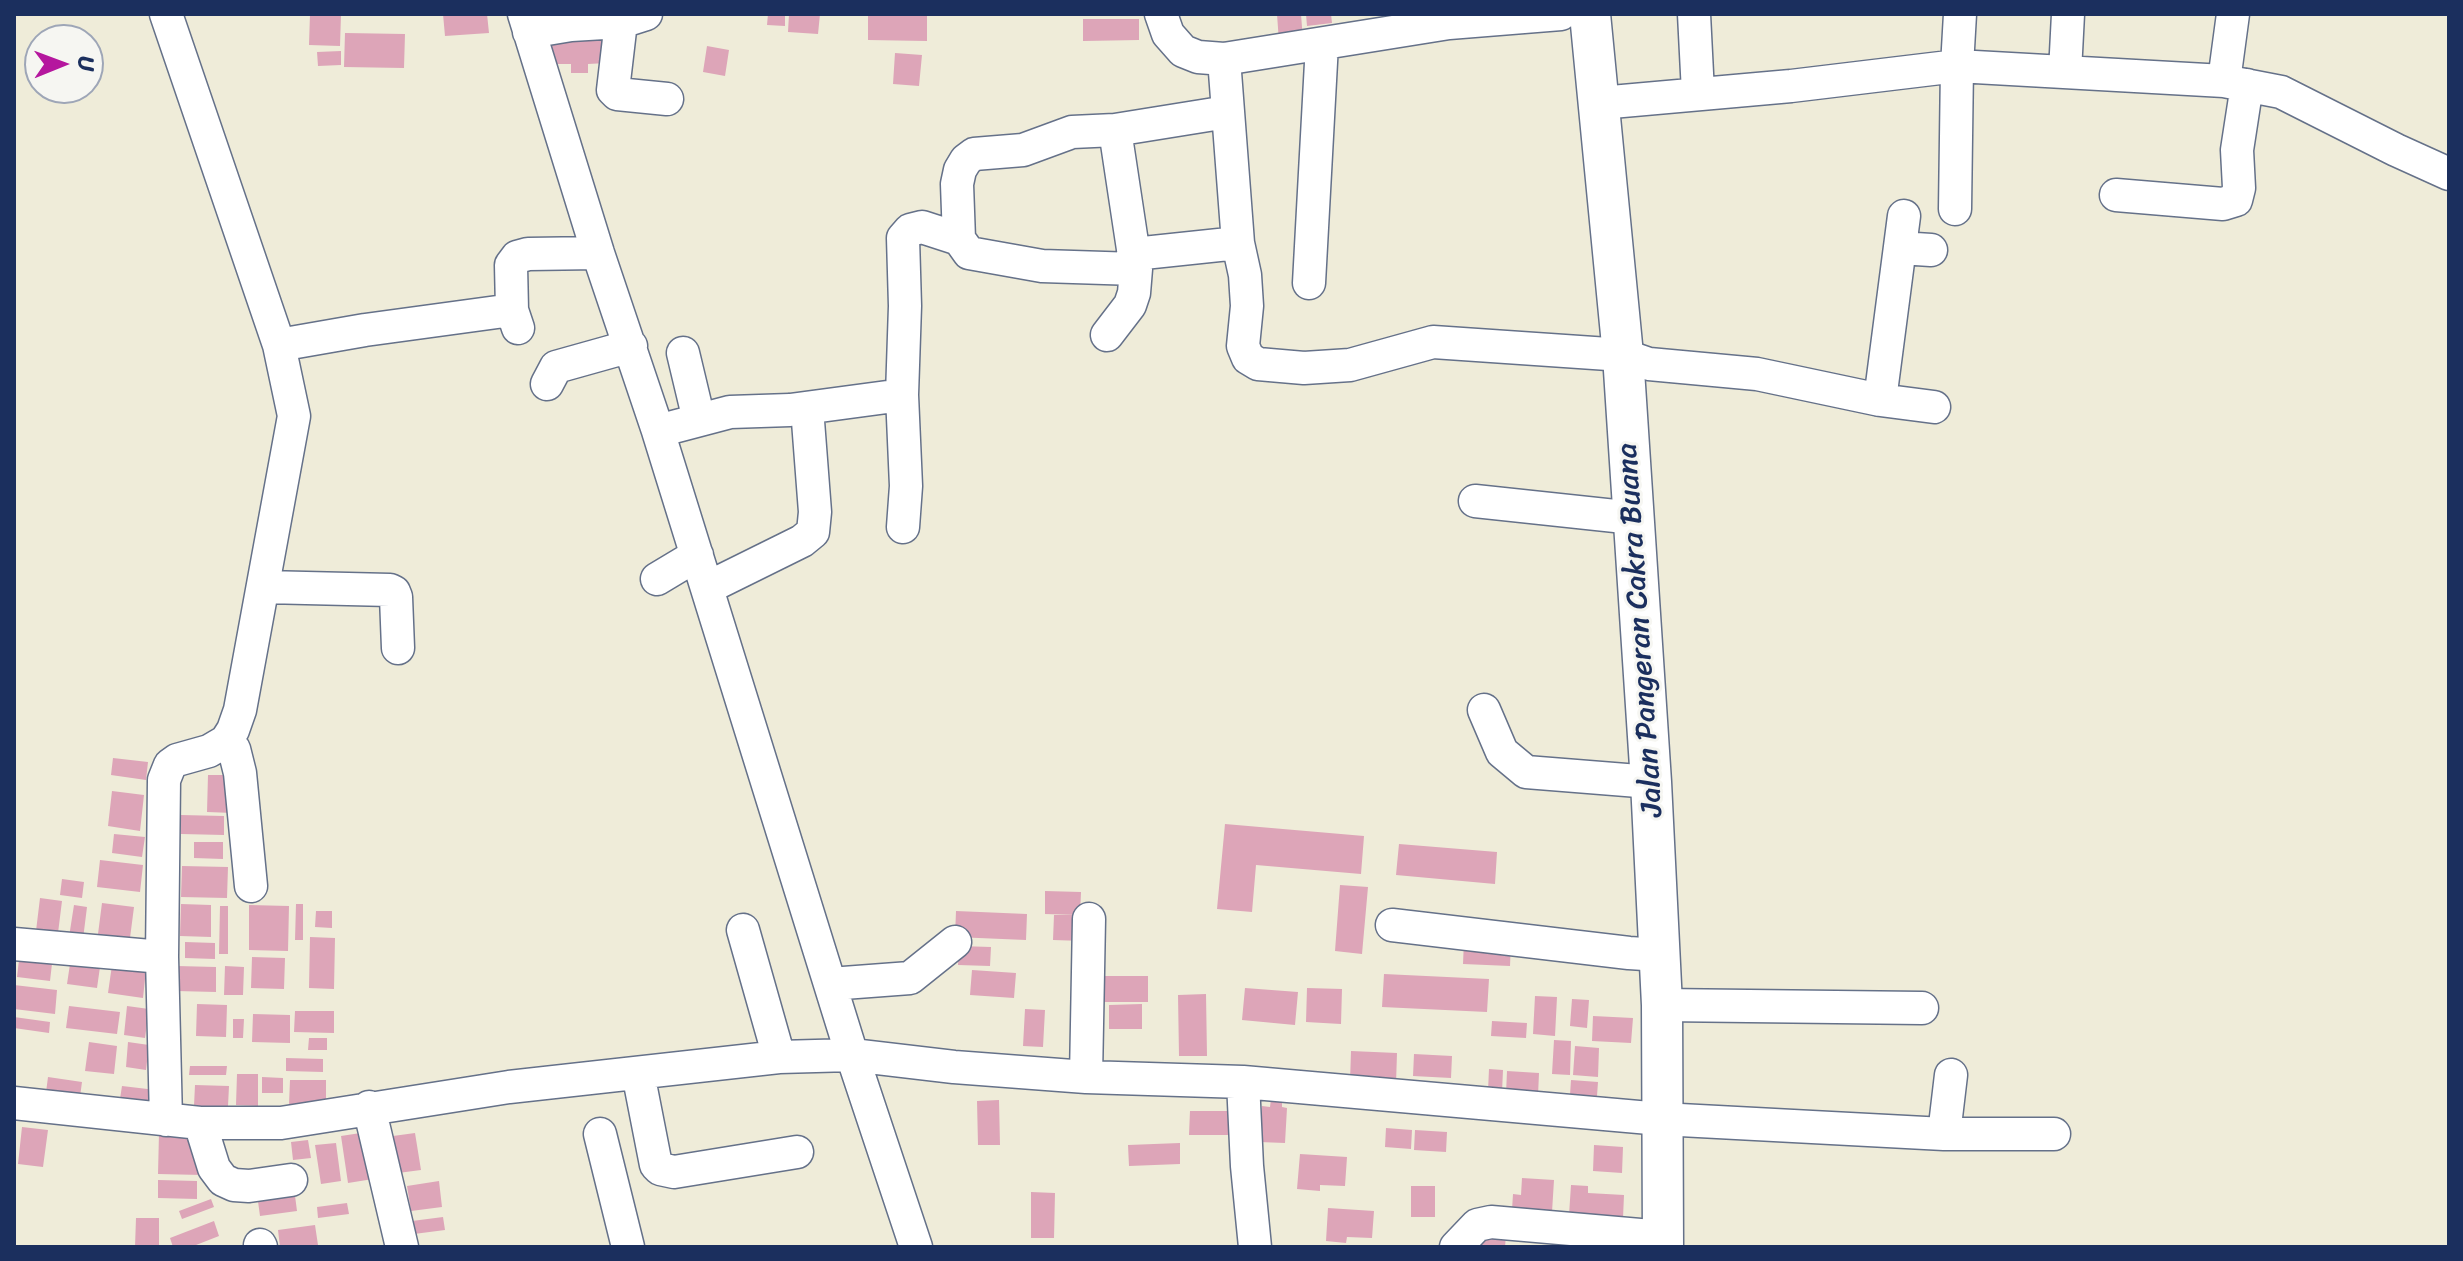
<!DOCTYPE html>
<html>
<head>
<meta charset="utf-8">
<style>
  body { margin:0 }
  #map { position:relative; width:2463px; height:1261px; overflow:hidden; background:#efecd9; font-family:Sriracha,sans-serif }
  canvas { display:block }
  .frame { position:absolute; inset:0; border:16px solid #1b2f5e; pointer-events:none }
  .north { position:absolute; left:24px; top:24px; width:80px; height:80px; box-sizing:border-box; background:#f6f6f2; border:2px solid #9ea6b7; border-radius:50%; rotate:89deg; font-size:22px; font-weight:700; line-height:32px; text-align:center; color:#1b2f5e }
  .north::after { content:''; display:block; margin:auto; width:28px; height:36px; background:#b5179e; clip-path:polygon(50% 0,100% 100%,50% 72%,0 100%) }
</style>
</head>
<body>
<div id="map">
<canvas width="2463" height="1261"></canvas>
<div class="frame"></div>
<div class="north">U</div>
</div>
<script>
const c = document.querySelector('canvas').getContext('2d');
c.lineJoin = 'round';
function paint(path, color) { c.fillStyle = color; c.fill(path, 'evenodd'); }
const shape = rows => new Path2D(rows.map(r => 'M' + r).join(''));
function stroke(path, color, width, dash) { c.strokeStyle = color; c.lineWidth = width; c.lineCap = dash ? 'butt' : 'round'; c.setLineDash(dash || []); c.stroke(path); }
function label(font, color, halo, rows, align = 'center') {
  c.font = font + ' Sriracha,sans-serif'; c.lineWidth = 6; c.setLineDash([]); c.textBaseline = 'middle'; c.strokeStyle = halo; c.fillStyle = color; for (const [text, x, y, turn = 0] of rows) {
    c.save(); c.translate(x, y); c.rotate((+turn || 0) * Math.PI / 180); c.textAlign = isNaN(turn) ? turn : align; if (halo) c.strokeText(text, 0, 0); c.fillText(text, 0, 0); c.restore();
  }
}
paint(shape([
  [310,14,341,14,340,46,309,45],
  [443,14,487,14,489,33,445,36],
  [768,14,785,14,785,26,767,25],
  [789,14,820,14,818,34,788,32],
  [868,14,927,14,927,41,868,40],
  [1277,14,1301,14,1303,40,1279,42],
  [1306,14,1331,14,1332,23,1307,26],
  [1083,19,1139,19,1139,40,1083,41],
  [345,33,405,34,404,68,344,67],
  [607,36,607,63,588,64,588,73,571,73,571,64,550,64,549,37],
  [707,46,729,50,725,76,703,72],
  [341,51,341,65,318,66,317,52],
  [895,53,922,55,919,86,893,84],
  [113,758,148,762,146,780,111,775],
  [208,775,234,775,233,813,207,812],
  [112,791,144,795,140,831,108,826],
  [181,815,224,816,224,835,181,834],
  [1225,824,1364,836,1361,874,1256,865,1252,912,1217,909],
  [114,834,145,837,142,857,112,853],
  [194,842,223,842,223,859,194,858],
  [1399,844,1497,852,1495,884,1396,875],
  [100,860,143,865,140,892,97,887],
  [182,866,228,867,227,898,181,897],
  [62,879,84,882,82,898,60,895],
  [1340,885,1368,887,1362,954,1335,951],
  [1045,891,1081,892,1080,916,1084,941,1053,940,1054,915,1077,915,1045,914],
  [40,898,62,901,58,933,36,931],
  [102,903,134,907,130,938,98,934],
  [181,904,211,905,211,937,180,936],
  [296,904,303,904,303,940,295,940],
  [74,905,87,907,83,939,69,937],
  [249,905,289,906,288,951,249,950],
  [220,906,228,906,228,954,219,954],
  [316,911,332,911,332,928,315,927],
  [956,911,1027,914,1026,940,955,937],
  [310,937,335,938,334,989,309,988],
  [1464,940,1511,942,1510,966,1463,964],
  [185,942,215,943,215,959,185,958],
  [959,946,991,947,990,966,958,965],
  [20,951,53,955,50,981,17,977],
  [252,957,285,958,284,989,251,988],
  [70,964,100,967,97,988,67,984],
  [112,965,146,970,143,998,108,993],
  [177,966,216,967,216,992,176,991],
  [225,966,244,967,243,995,224,995],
  [972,970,1016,973,1014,998,970,995],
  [1384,974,1489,979,1487,1012,1382,1007],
  [1098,976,1148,976,1148,1002,1098,1002],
  [14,985,57,990,55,1014,14,1009],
  [1245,988,1298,992,1295,1025,1242,1020],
  [1307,988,1342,989,1341,1024,1306,1022],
  [1206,994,1207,1056,1179,1056,1178,995],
  [1535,996,1557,997,1555,1036,1533,1034],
  [1572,999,1589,1000,1587,1028,1570,1026],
  [197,1004,227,1005,226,1037,196,1036],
  [1142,1004,1142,1029,1109,1029,1109,1005],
  [69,1006,120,1012,117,1034,66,1028],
  [127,1006,149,1009,145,1038,124,1035],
  [1025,1009,1045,1010,1043,1047,1023,1046],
  [295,1011,334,1011,334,1033,294,1032],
  [253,1014,290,1015,290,1043,252,1042],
  [1593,1016,1633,1018,1631,1043,1592,1041],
  [14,1017,50,1022,49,1033,14,1028],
  [233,1019,244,1019,243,1038,233,1038],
  [1492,1021,1527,1023,1526,1038,1491,1036],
  [309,1038,327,1038,327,1050,308,1050],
  [1554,1040,1571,1041,1570,1075,1552,1074],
  [89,1042,117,1046,114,1074,85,1071],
  [128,1042,149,1045,146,1070,126,1067],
  [1575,1046,1599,1048,1598,1077,1573,1075],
  [1351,1051,1397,1053,1396,1084,1350,1082],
  [1414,1054,1452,1056,1451,1078,1413,1076],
  [286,1058,323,1059,323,1072,286,1071],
  [190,1066,227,1066,226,1075,189,1075],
  [1489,1069,1503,1070,1502,1092,1488,1091],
  [1507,1071,1539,1073,1538,1096,1506,1094],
  [237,1074,258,1074,258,1106,236,1105],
  [48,1077,82,1082,79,1104,45,1100],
  [262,1077,283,1078,283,1093,262,1093],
  [290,1080,326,1080,326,1105,289,1105],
  [1571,1080,1598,1082,1597,1096,1570,1095],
  [195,1085,229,1086,228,1106,194,1106],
  [122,1086,156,1090,153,1116,118,1112],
  [1271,1099,1282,1100,1282,1107,1287,1108,1285,1143,1259,1142,1262,1106,1270,1107],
  [999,1100,1000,1145,978,1145,977,1101],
  [1190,1111,1237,1111,1236,1135,1189,1135],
  [22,1127,48,1130,43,1167,18,1164],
  [1386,1128,1412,1130,1411,1149,1385,1147],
  [1415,1130,1447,1132,1446,1152,1414,1150],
  [367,1132,373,1179,348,1183,341,1136],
  [159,1133,202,1135,202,1175,158,1174],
  [415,1133,421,1170,398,1173,393,1136],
  [308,1140,311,1158,293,1160,291,1142],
  [336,1143,341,1181,321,1184,315,1145],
  [1180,1143,1180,1164,1129,1166,1128,1145],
  [1594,1145,1623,1147,1622,1173,1593,1171],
  [1300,1154,1347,1157,1345,1186,1320,1185,1320,1191,1297,1189],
  [1522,1178,1554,1180,1552,1212,1512,1210,1513,1194,1521,1195],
  [158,1180,197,1181,197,1199,158,1198],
  [439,1181,442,1207,411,1211,407,1186],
  [1571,1185,1588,1186,1588,1193,1624,1195,1623,1218,1569,1215],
  [1411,1186,1435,1186,1435,1217,1411,1217],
  [294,1188,297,1211,260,1216,257,1194],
  [1031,1192,1055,1193,1054,1238,1031,1238],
  [211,1199,214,1207,182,1219,179,1211],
  [347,1203,349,1214,318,1218,317,1207],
  [1328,1208,1374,1211,1372,1238,1347,1237,1346,1243,1326,1241],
  [443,1217,445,1230,414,1234,412,1221],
  [136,1218,159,1218,159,1247,135,1247],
  [214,1221,219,1236,191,1247,173,1247,170,1238],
  [315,1225,318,1245,280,1247,278,1230],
  [1482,1233,1506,1235,1505,1247,1482,1247]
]), '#dda5b8');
const minor = shape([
  [166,14,279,345,294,416,240,710,233,730,226,741,209,751,177,760,170,765,164,780,162,957,166,1120],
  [524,14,598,253,658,431,852,1055,916,1247],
  [1161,14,1168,34,1183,51,1198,57,1224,59,1449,23,1561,14],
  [1694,14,1698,93],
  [621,22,613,90,617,94,667,99],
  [529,32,571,25,621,22,646,14],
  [1224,59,1238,243,1245,275,1247,306,1243,346,1248,358,1258,364,1304,368,1350,365,1433,342,1623,355,1649,364,1757,374,1880,400,1934,407],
  [2065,72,2068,14],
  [2224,81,2233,14],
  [1600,103,1791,86,1957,66,2224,81,2281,92,2396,150,2449,174],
  [2116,195,2223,204,2236,200,2239,188,2237,150,2247,85],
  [1955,209,1957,66,1960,14],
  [1900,248,1931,250],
  [1134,254,1238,243],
  [1136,269,1042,266,969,253,959,239,957,184,960,170,966,160,974,154,1023,150,1072,132,1115,130,1227,112],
  [1309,283,1322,44],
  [518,328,512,310,511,265,517,257,528,254,598,253],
  [1107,335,1130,305,1134,293,1136,269,1115,130],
  [279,345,365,330,512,310],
  [683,353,699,420],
  [547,384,556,367,631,346],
  [902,395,905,306,903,238,910,230,922,227,959,239],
  [1880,400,1904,216],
  [658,431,730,412,790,410,902,395,906,486,903,527],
  [1475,501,1634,518],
  [657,579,697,555],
  [264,587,390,590,394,592,396,597,398,648],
  [707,588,802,541,813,532,815,512,807,408],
  [1484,710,1502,752,1526,772,1651,782],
  [226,741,234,749,240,773,251,886],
  [1392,925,1629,953,1660,955],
  [743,930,779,1057],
  [14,944,162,957],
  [830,984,910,978,955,942],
  [1662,1005,1922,1008],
  [638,1073,656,1165,660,1169,674,1172,797,1152],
  [1086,1077,1089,919],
  [1243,1082,1247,1166,1255,1247],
  [14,1103,200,1123,281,1123,509,1087,779,1057,852,1055,954,1067,1086,1077,1243,1082,1661,1119,1944,1134,2054,1134],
  [369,1107,402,1247],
  [200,1123,214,1168,223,1180,234,1185,249,1186,291,1180],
  [600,1134,628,1247],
  [1944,1134,1951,1075],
  [260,1245,261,1247],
  [1456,1247,1477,1225,1491,1222,1663,1237]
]);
const major = shape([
  [1590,14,1623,355,1651,782,1662,1005,1663,1247]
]);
stroke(minor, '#657189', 35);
stroke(major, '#657189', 43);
stroke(minor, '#fff', 32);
stroke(major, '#fff', 40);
label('30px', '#1b2f5e', '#f6f6f2', [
  ["Jalan Pangeran Cakra Buana",1641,630,-94]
]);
</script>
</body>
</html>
